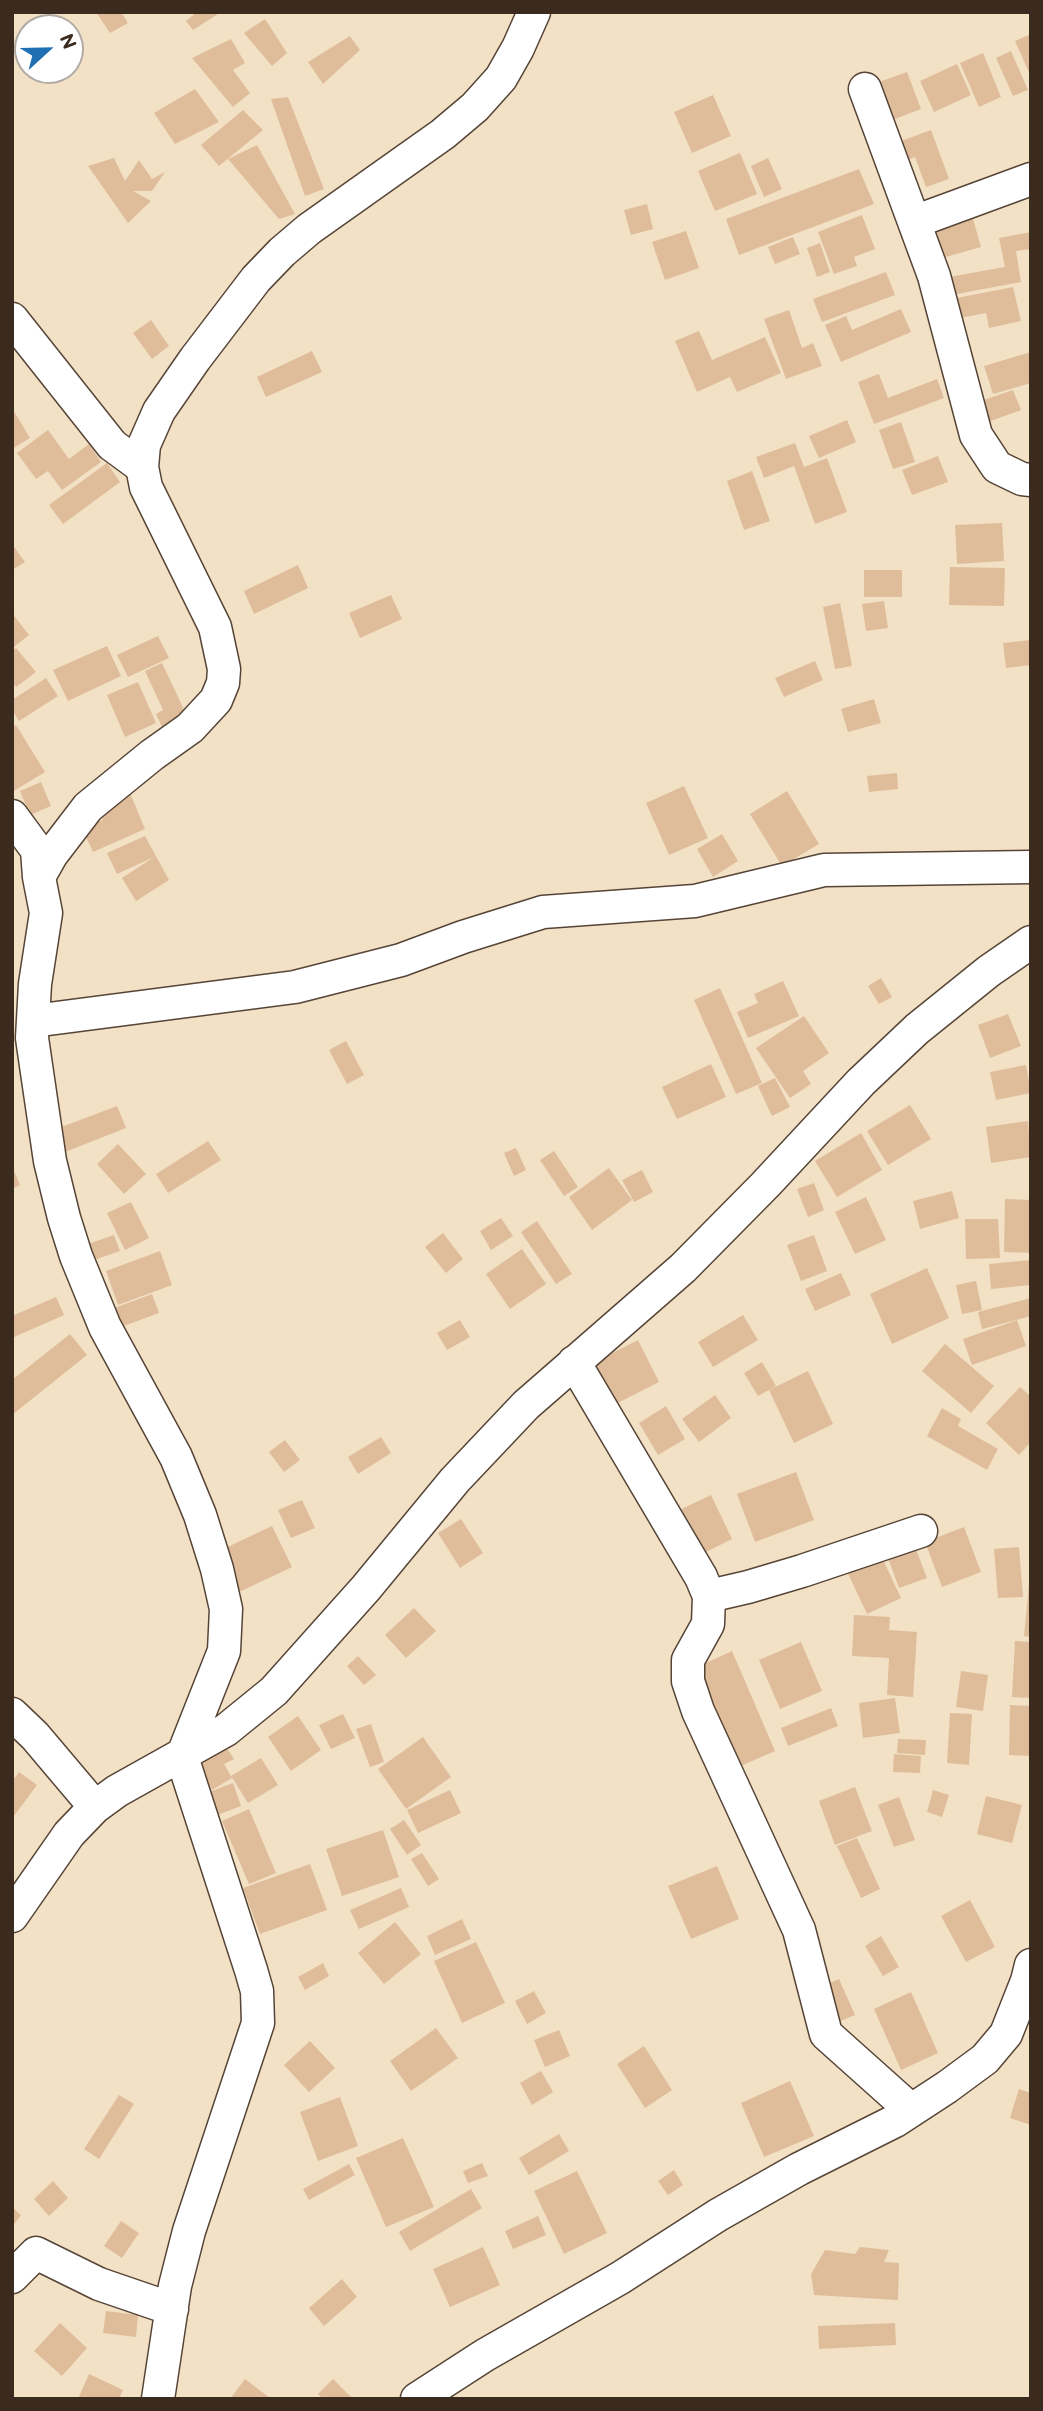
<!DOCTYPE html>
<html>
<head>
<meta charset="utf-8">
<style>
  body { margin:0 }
  #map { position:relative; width:1043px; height:2411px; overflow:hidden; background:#f2e1c5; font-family:"Balsamiq Sans",sans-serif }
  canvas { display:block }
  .frame { position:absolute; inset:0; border:14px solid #3b2a1e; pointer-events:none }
  .north { position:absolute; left:14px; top:14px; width:70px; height:70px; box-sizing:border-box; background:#fff; border:2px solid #b1aaa5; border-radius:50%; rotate:68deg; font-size:19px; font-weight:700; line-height:28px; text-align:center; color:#3b2a1e }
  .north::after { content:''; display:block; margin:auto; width:24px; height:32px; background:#1f6fb2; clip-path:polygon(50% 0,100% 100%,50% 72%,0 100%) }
</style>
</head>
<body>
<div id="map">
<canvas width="1043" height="2411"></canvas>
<div class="frame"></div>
<div class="north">N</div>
</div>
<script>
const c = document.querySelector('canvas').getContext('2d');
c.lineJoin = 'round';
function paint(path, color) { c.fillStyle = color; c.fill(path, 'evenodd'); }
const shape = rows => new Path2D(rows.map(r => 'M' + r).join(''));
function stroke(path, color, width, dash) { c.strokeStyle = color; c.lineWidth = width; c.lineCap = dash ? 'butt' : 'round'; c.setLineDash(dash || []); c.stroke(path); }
paint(shape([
  [96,12,121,12,128,23,110,33],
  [197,12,216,12,218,14,193,30,186,21],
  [265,19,287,53,272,66,244,33],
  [1031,34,1031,77,1015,41],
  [350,36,360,50,323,84,308,62],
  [231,39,245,63,233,70,250,93,233,107,192,58],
  [1011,51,1028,90,1013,96,996,58],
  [983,53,1001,97,979,107,960,63],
  [957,64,971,95,934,112,920,81],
  [907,72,921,109,882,124,868,86],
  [195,89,219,122,175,144,154,113],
  [713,95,731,136,692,153,674,112],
  [288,97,324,189,305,196,271,99],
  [243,110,263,130,219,166,201,145],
  [931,130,949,179,926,187,915,157,895,165,888,146],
  [257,145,295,214,279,219,228,159],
  [740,153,757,194,715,211,698,171],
  [114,158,125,181,139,160,152,179,165,172,152,191,133,191,151,201,128,223,88,166],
  [768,158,782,189,764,197,751,166],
  [859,169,874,204,739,255,726,219],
  [647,204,653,229,631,235,624,210],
  [971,212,981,247,935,260,925,225],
  [862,215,875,249,854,257,857,266,834,274,818,232],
  [686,231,699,268,665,280,652,242],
  [1031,232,1031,249,1016,251,1021,282,941,297,938,279,1005,267,999,238],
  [793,237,800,254,775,264,768,247],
  [820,243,830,272,817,277,807,248],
  [886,272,895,295,822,322,813,299],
  [1013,287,1021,321,989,328,986,313,950,320,946,300],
  [901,309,911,332,841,362,825,325,846,316,852,330],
  [789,310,802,348,813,343,822,366,786,379,764,319],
  [151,320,169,346,152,359,133,333],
  [699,331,712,360,765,337,781,373,737,392,730,377,697,392,675,341],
  [312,351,322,372,266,397,257,377],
  [1031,352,1031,383,993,394,984,366],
  [879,374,888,398,937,379,944,398,874,424,858,382],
  [1013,390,1021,410,980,425,972,404],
  [12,408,30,438,12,449],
  [847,420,856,442,819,458,809,436],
  [901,422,915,462,893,469,879,430],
  [48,430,69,459,89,444,101,462,62,490,48,471,36,479,17,453],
  [795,443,804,467,827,458,847,512,815,524,794,466,764,478,756,457],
  [938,456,948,482,912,495,902,470],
  [107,463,120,482,63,524,49,505],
  [752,471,770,521,744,530,727,481],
  [1002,523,1004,561,957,564,955,525],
  [12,544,25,562,12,570],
  [298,565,308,588,254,614,244,591],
  [950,567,1005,568,1004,606,949,605],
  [864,570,902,570,902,597,864,597],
  [391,595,402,619,360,638,349,613],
  [884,601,888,628,866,631,862,604],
  [840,603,852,666,835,669,823,607],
  [12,613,29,635,14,647,12,645],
  [158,636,169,658,128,677,117,655],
  [1031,640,1031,665,1006,668,1003,643],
  [107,646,121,676,68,701,53,670],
  [16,648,36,672,16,687,12,682,12,651],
  [815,661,823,680,784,697,775,678],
  [162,663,187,716,162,727,156,714,163,710,145,671],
  [46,678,58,696,19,721,12,710,12,700],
  [138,682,156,723,125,737,107,695],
  [874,699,881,723,848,732,841,709],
  [16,725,45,772,12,792,12,727],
  [897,773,898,789,869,792,867,776],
  [41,782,51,806,30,815,20,791],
  [684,786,708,838,669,855,646,803],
  [787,791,819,844,782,866,750,814],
  [130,793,145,829,93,852,82,828,103,820,97,807],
  [722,834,738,861,713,877,697,849],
  [145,836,169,880,136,901,122,878,154,857,117,874,107,853],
  [881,978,892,997,879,1004,868,986],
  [783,981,799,1016,748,1038,737,1012,758,1003,754,994],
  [720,988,762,1083,736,1094,694,1000],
  [1008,1014,1021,1046,990,1058,978,1025],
  [804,1016,829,1053,803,1071,811,1084,790,1098,756,1048],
  [346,1041,364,1075,347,1084,329,1050],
  [711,1064,726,1097,677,1119,662,1087],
  [1026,1065,1031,1093,996,1100,990,1072],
  [775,1078,790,1107,772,1116,758,1086],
  [910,1105,931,1139,888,1165,867,1131],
  [117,1106,126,1128,60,1154,51,1131],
  [1028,1121,1031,1157,991,1163,986,1127],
  [861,1133,882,1170,837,1197,815,1161],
  [208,1141,221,1160,168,1193,156,1174],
  [118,1144,146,1174,124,1194,97,1164],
  [516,1148,526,1170,514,1176,504,1153],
  [554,1151,578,1187,564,1196,540,1160],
  [12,1166,20,1185,12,1189],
  [609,1168,632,1200,592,1230,569,1197],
  [642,1170,653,1192,634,1202,622,1180],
  [814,1183,824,1210,808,1217,797,1189],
  [952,1191,959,1218,920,1229,913,1201],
  [866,1197,886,1240,855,1254,835,1212],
  [1005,1199,1031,1200,1031,1253,1004,1252],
  [131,1202,149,1238,125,1250,107,1213],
  [501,1218,513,1236,491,1250,480,1231],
  [965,1219,998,1219,1000,1258,966,1259],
  [537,1221,572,1274,556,1284,521,1232],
  [443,1233,463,1259,446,1273,425,1247],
  [114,1235,120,1251,94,1260,88,1244],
  [814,1235,827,1271,801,1281,787,1245],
  [522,1249,546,1284,510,1309,486,1274],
  [160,1251,172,1285,118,1305,106,1271],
  [1031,1260,1031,1285,991,1289,989,1264],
  [927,1268,949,1318,892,1344,870,1294],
  [841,1273,851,1295,815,1311,805,1289],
  [976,1281,982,1310,962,1314,956,1285],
  [152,1294,159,1313,116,1329,109,1310],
  [56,1297,64,1315,12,1338,12,1316],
  [1031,1298,1031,1316,982,1329,978,1312],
  [743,1315,758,1340,713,1367,698,1342],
  [460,1320,470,1337,447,1350,437,1333],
  [1017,1320,1026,1346,972,1365,963,1339],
  [70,1334,87,1355,12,1415,12,1380],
  [638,1340,659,1382,606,1409,585,1367],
  [945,1344,994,1386,971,1413,922,1371],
  [762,1362,776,1386,758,1396,744,1373],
  [808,1371,833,1424,794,1443,769,1390],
  [1020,1387,1031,1397,1031,1442,1019,1455,986,1423],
  [715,1395,731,1418,699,1442,682,1419],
  [666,1406,685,1439,658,1455,639,1423],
  [942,1408,961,1419,958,1426,998,1449,987,1470,927,1436],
  [381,1437,391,1453,358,1474,348,1457],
  [285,1440,300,1460,284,1472,269,1452],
  [796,1472,814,1520,755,1542,737,1494],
  [711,1495,732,1539,692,1559,671,1514],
  [302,1500,315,1528,291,1538,278,1510],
  [461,1519,483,1553,460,1568,438,1533],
  [272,1526,292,1567,235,1594,215,1553],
  [964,1527,981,1572,942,1587,925,1542],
  [912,1539,927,1578,899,1588,885,1550],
  [1019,1547,1023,1597,998,1598,994,1549],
  [879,1551,901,1598,867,1614,845,1567],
  [1029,1584,1031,1584,1031,1637,1024,1636],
  [414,1608,436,1631,406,1658,385,1635],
  [854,1615,890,1617,889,1630,917,1632,913,1697,887,1695,889,1658,852,1656],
  [1015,1641,1031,1642,1031,1698,1012,1697],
  [801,1642,822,1691,780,1709,759,1660],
  [732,1651,775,1751,736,1768,693,1669],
  [358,1656,376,1675,364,1685,347,1666],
  [961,1671,988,1675,983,1711,956,1707],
  [895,1698,900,1733,863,1738,859,1703],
  [1010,1705,1031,1706,1031,1756,1009,1755],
  [831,1708,838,1726,788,1746,781,1728],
  [950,1713,972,1714,969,1765,947,1763],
  [343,1714,355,1738,331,1749,319,1725],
  [298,1716,321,1750,291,1771,268,1737],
  [371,1724,384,1762,370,1767,356,1729],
  [423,1737,451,1777,406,1809,378,1769],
  [898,1739,926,1740,925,1755,897,1753],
  [226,1747,234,1759,224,1764,232,1778,212,1790,197,1764],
  [894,1754,921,1756,920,1773,893,1772],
  [261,1758,278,1785,248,1803,231,1776],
  [19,1772,37,1785,14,1816,12,1815,12,1782],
  [233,1783,241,1806,212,1817,204,1794],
  [855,1787,872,1831,835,1845,819,1801],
  [450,1790,461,1813,418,1833,407,1810],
  [933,1790,949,1795,942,1817,927,1812],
  [986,1796,1022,1805,1012,1843,977,1834],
  [899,1797,915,1840,894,1847,878,1805],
  [249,1809,276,1873,249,1884,222,1821],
  [404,1820,421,1845,407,1855,390,1829],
  [383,1830,399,1877,342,1896,326,1849],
  [857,1838,880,1889,861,1898,837,1846],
  [422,1853,439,1879,428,1886,411,1859],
  [310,1864,327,1910,260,1934,243,1888],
  [717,1866,739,1919,691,1939,668,1886],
  [401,1888,409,1907,359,1929,350,1910],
  [970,1900,995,1947,966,1962,941,1916],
  [462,1919,471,1939,435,1955,427,1936],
  [395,1922,421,1954,384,1984,358,1953],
  [881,1936,899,1967,883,1976,865,1946],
  [476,1942,505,2003,462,2023,434,1961],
  [323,1963,329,1976,305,1990,298,1977],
  [839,1979,855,2015,833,2024,818,1988],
  [534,1991,546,2013,527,2024,515,2001],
  [911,1992,938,2053,901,2070,874,2009],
  [436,2028,458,2058,411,2091,390,2061],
  [559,2030,570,2056,545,2067,534,2040],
  [310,2041,335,2068,309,2092,284,2065],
  [644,2046,672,2090,645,2108,617,2064],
  [541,2071,553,2092,532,2105,520,2083],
  [790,2081,814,2136,764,2157,741,2103],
  [1019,2089,1031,2093,1031,2125,1010,2118],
  [119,2095,134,2104,99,2159,84,2149],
  [340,2097,358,2146,318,2161,300,2112],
  [559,2134,569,2151,529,2175,519,2158],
  [403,2138,434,2207,386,2227,356,2158],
  [482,2163,488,2176,468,2183,463,2171],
  [349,2164,355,2175,309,2200,303,2189],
  [674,2170,683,2185,668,2195,658,2181],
  [577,2171,607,2233,564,2254,534,2191],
  [53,2181,68,2198,49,2216,34,2199],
  [471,2189,482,2208,410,2251,399,2232],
  [12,2207,21,2215,12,2227],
  [538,2216,546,2235,513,2249,505,2231],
  [121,2221,139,2233,122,2258,104,2246],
  [483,2247,500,2285,450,2307,433,2269],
  [860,2247,889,2250,884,2262,899,2263,898,2300,814,2295,811,2274,825,2250,855,2254],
  [342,2279,357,2297,324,2326,309,2308],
  [106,2311,138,2315,136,2337,103,2333],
  [60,2323,87,2348,62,2376,34,2351],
  [895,2323,896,2345,819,2349,818,2326],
  [89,2374,123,2390,119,2399,78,2399],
  [245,2379,271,2399,230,2399],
  [333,2379,353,2399,323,2399,318,2394]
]), '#dfbd9b');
const street = shape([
  [865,89,934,276,976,435,997,467,1022,479,1031,480],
  [914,222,1031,179],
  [12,319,112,445,142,467],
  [12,816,37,850,39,877,46,913,35,984,32,1038,50,1161,64,1218,76,1256,105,1327,176,1457,200,1515,217,1569,226,1609,224,1651,182,1757,251,1970,257,1991,258,2023,189,2231,175,2286,158,2399],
  [39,877,52,854,88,807,152,755,190,728,216,700,223,683,224,669,215,627,146,487,142,467,144,445,159,411,195,359,256,279,282,252,309,229,443,134,475,107,501,78,518,48,534,12],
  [33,1021,295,987,401,960,463,937,543,912,695,901,824,870,1031,867],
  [574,1362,701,1577,709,1596,708,1624,688,1660,688,1681,698,1711,799,1930,826,2034,911,2110],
  [709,1596,748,1587,802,1571,921,1531],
  [12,1714,35,1736,95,1807],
  [12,1916,69,1834,95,1807,117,1791,226,1730,274,1691,366,1588,455,1480,526,1405,683,1268,765,1185,861,1082,917,1029,989,971,1031,942],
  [12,2277,36,2253,99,2284,172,2309],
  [417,2399,485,2355,620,2278,718,2215,799,2169,895,2121,947,2087,985,2059,1006,2034,1027,1981,1031,1965]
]);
stroke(street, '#564537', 35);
stroke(street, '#fff', 32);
</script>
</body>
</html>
